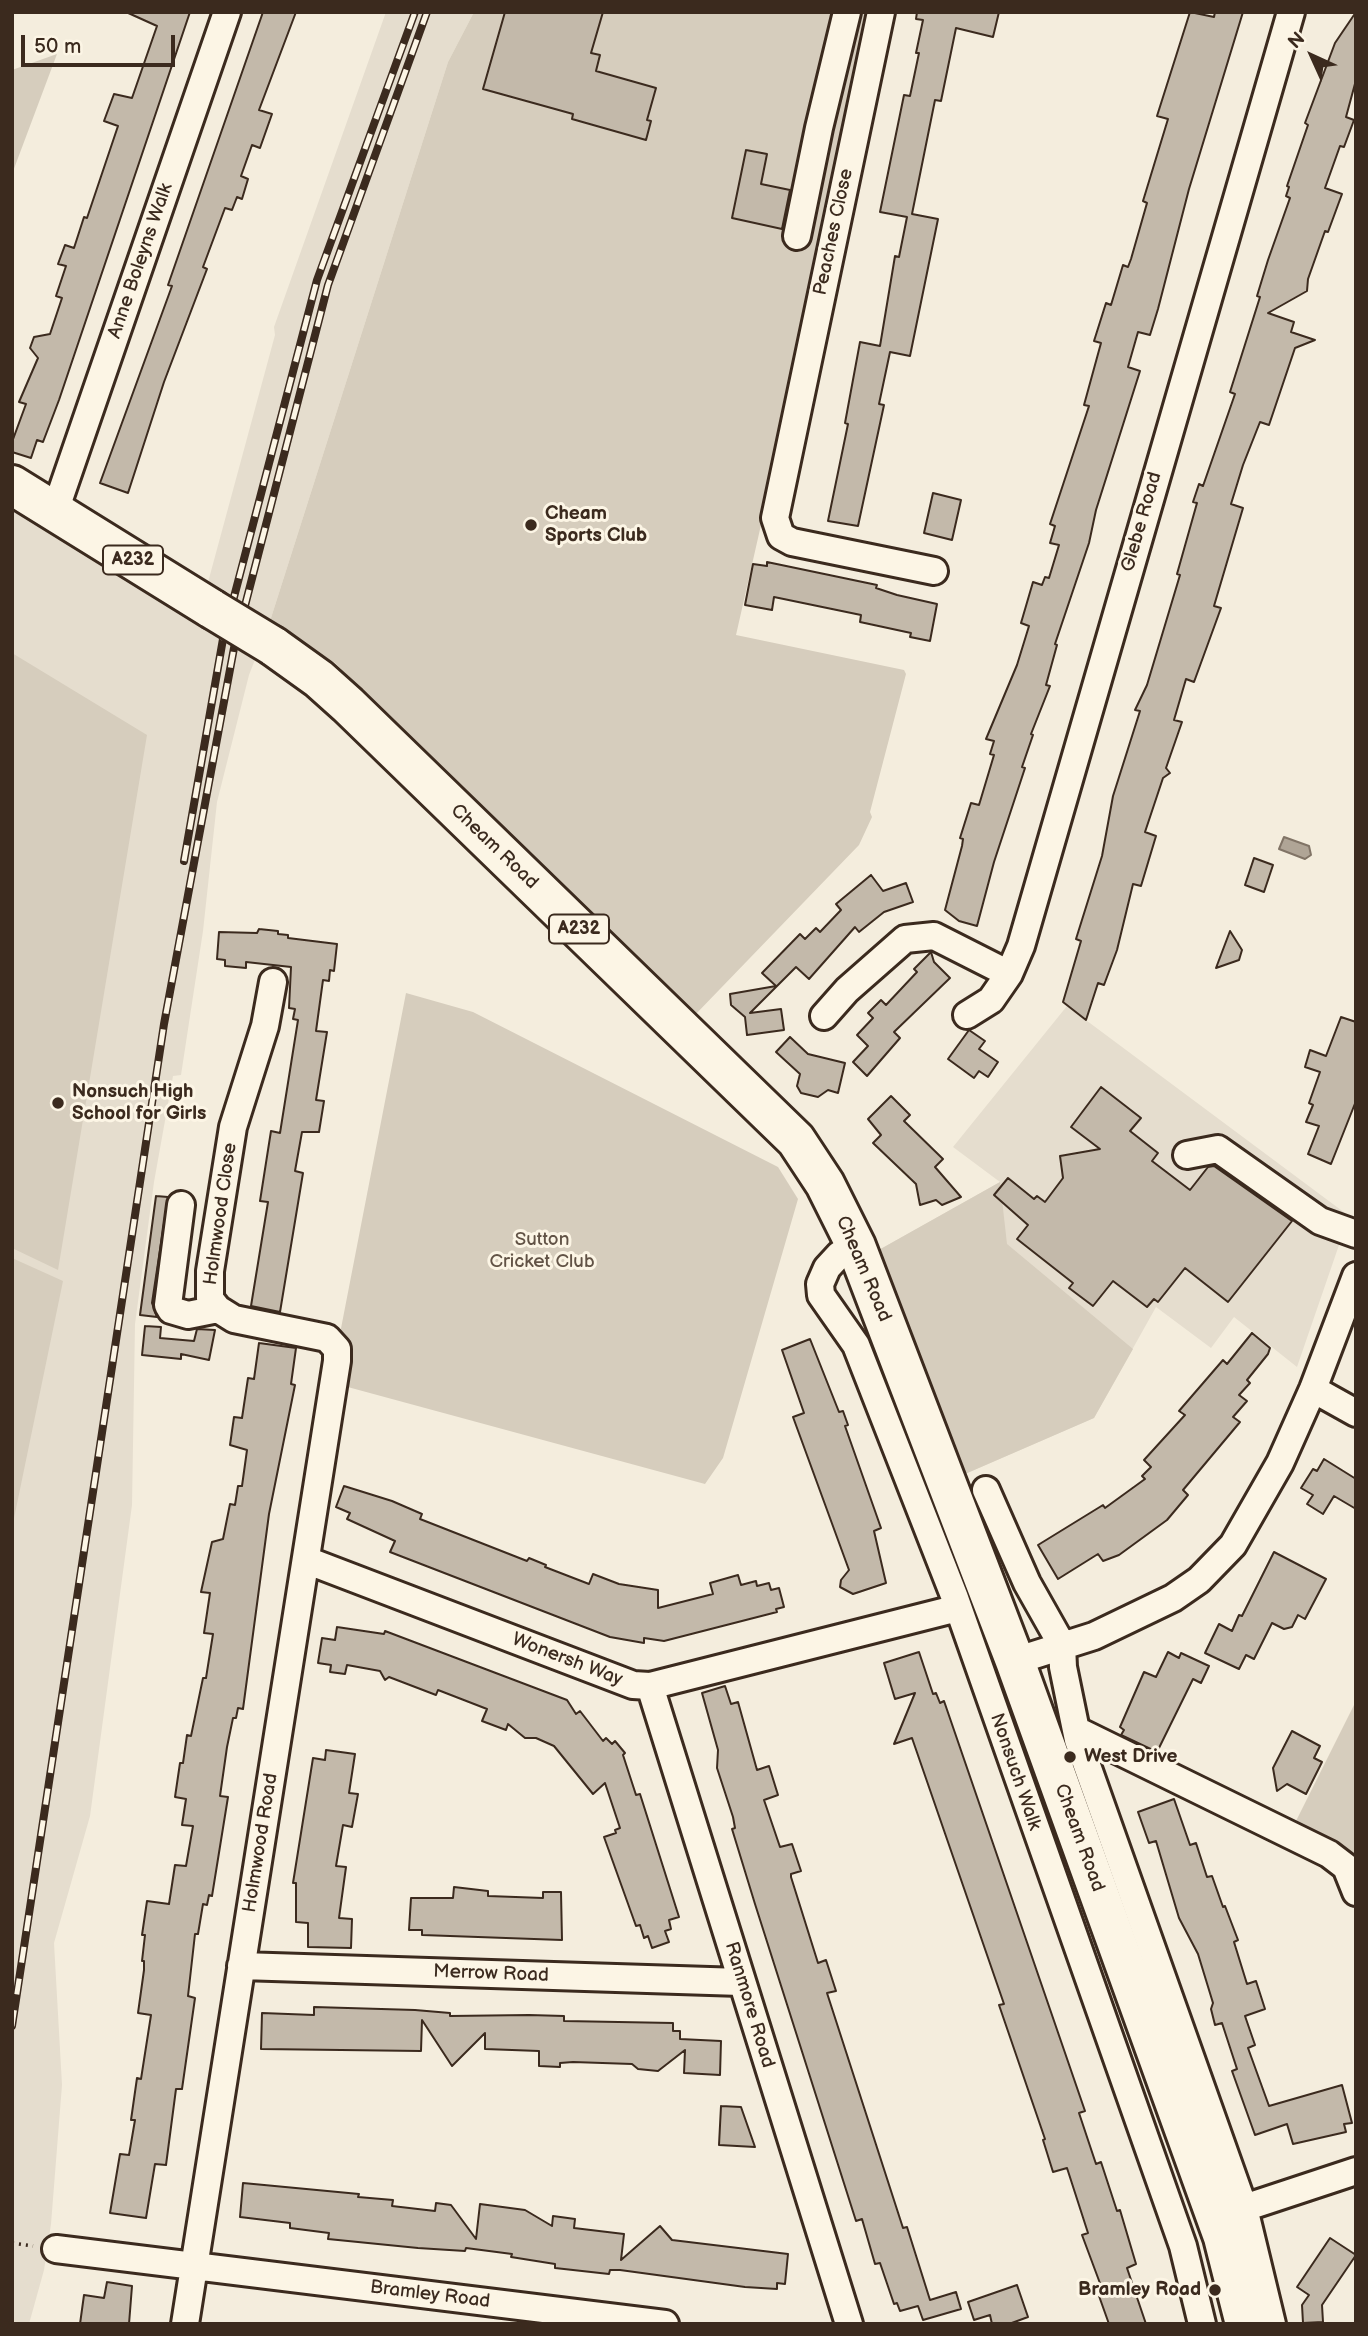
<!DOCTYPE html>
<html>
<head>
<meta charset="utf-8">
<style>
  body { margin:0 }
  #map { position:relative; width:1368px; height:2336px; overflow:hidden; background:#f4eddd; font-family:"Balsamiq Sans",sans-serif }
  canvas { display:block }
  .frame { position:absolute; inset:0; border:14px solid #3b2a1e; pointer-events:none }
  .north { position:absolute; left:1277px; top:21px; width:70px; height:70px; -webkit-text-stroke:5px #fcf5e5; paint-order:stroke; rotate:315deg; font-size:19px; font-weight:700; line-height:28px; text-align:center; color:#3b2a1e }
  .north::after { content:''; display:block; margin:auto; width:24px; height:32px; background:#3b2a1e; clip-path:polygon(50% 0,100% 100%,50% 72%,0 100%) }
  .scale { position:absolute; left:21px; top:35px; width:154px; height:32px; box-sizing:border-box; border:4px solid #3b2a1e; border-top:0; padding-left:9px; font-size:21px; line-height:24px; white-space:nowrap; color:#3b2a1e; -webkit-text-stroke:5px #fcf5e5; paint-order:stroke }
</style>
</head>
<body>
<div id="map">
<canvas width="1368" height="2336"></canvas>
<div class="frame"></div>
<div class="north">N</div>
<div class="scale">50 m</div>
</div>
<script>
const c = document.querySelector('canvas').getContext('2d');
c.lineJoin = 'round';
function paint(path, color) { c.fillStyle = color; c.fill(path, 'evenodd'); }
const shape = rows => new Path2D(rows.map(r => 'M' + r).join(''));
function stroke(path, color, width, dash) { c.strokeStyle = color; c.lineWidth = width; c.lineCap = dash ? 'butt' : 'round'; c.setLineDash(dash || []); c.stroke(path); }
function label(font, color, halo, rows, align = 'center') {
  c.font = font + ' "Balsamiq Sans",sans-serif'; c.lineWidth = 6; c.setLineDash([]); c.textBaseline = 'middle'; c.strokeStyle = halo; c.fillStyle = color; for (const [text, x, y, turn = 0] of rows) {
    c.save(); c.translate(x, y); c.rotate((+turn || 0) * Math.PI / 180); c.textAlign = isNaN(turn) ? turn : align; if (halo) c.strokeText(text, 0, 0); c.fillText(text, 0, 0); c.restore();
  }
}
paint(shape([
  [386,12,474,12,448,62,270,621,249,675,217,802,203,931,181,1075,173,1076,154,1182,135,1324,132,1505,90,1816,54,1943,62,2085,51,2224,44,2270,29,2324,12,2324,12,500,207,586,275,335,274,327],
  [1067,1006,1349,1216,1297,1367,1234,1317,1211,1348,1156,1307,1094,1418,965,1474,877,1251,1000,1182,953,1147]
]), '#e5ddce');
paint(shape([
  [474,12,870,12,783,428,736,635,904,670,906,674,870,812,872,817,859,845,693,1017,335,663,270,621,448,62],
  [57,54,12,174,12,70],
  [12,653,147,735,58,1270,12,1248],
  [406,993,473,1012,778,1167,798,1199,723,1458,705,1484,333,1383,337,1349],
  [1000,1182,1007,1244,1133,1349,1094,1418,965,1474,877,1251],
  [12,1258,63,1281,12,1528],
  [1356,1701,1356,1899,1293,1827]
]), '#d6cdbd');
const water = shape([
  [1284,837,1309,846,1311,855,1305,859,1279,849,1284,837]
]);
paint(water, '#b0a596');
stroke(water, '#817466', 2);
const building = shape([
  [126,12,190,12,59,400,43,442,37,440,31,458,12,452,12,442,26,404,19,402,38,358,30,348,34,337,50,334,62,298,56,296,66,266,58,264,65,245,74,248,84,217,87,218,118,126,104,121,114,94,132,98,157,26,126,12],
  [263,12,296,12,259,110,272,114,260,148,252,145,241,176,248,179,242,199,237,197,232,210,225,208,203,267,207,269,164,382,128,493,100,483,172,286,168,285,263,12],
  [505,12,603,12,591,53,600,55,596,71,656,88,647,120,651,121,646,140,572,119,573,114,483,89,505,12],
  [917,12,999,12,993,37,956,28,941,101,935,100,912,214,938,219,910,356,890,352,879,404,884,405,858,526,828,521,848,424,845,423,860,342,880,346,895,256,899,257,907,217,880,212,904,95,910,96,919,53,916,53,923,20,916,19,917,12],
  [1190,12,1214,17,1215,12,1243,12,1189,189,1158,309,1150,335,1138,332,1128,367,1140,371,1096,510,1089,543,1055,644,1057,645,1046,685,1050,686,1031,734,1033,735,1022,767,1025,768,994,862,977,926,959,921,945,910,962,846,963,839,960,838,971,803,979,805,994,755,990,754,994,741,986,739,1017,665,1029,626,1021,623,1033,582,1042,585,1045,577,1049,578,1059,545,1050,543,1055,526,1050,524,1089,406,1084,405,1101,343,1094,341,1106,303,1111,305,1123,265,1128,267,1131,259,1147,203,1143,201,1168,119,1157,116,1190,12],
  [1356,12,1356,80,1346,117,1354,120,1344,147,1340,146,1325,188,1342,194,1328,232,1325,231,1308,279,1307,291,1268,313,1294,322,1291,332,1315,340,1295,348,1269,425,1260,422,1243,465,1231,504,1243,508,1214,606,1221,608,1194,682,1186,679,1174,720,1182,722,1166,768,1170,773,1163,778,1145,832,1156,836,1141,886,1133,884,1117,950,1104,985,1098,983,1086,1020,1063,1002,1081,941,1076,939,1102,856,1113,796,1140,711,1135,710,1147,685,1180,575,1177,574,1197,503,1193,502,1199,484,1203,486,1235,394,1230,392,1260,297,1257,296,1268,260,1290,198,1286,196,1289,187,1287,186,1308,125,1305,123,1335,43,1356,12],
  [746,150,767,154,761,184,790,190,782,229,732,218,746,150],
  [933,493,961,500,952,540,924,533,933,493],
  [767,562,877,585,876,588,897,595,937,604,930,641,910,637,911,633,860,622,861,615,774,597,772,610,745,605,753,564,767,566,767,562],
  [1254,858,1273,865,1264,892,1245,885,1254,858],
  [871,875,883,891,906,883,913,902,884,912,859,932,855,927,809,979,796,967,750,1013,781,1009,784,1030,747,1035,745,1017,731,1005,730,994,776,986,762,973,800,934,805,939,816,928,820,932,841,910,836,904,871,875],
  [259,929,278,931,278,934,288,935,288,938,337,944,334,971,330,970,329,981,323,980,316,1031,327,1032,316,1100,324,1101,319,1132,302,1132,295,1171,303,1173,280,1312,251,1306,268,1202,260,1201,268,1150,271,1131,280,1133,298,1020,293,1019,295,1009,289,1008,291,967,246,962,246,968,225,966,225,960,217,959,219,932,257,933,259,929],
  [1230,931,1242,950,1239,960,1216,968,1230,931],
  [931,952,934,962,950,978,894,1032,900,1038,867,1076,853,1062,868,1046,857,1035,873,1018,868,1013,881,1000,886,1005,917,972,914,969,931,952],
  [1341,1017,1356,1022,1356,1101,1331,1164,1308,1154,1319,1126,1306,1122,1313,1105,1309,1103,1320,1072,1305,1067,1310,1050,1326,1056,1341,1017],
  [969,1030,985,1041,979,1049,998,1062,988,1077,979,1071,974,1078,948,1059,969,1030],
  [790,1037,808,1054,845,1063,838,1093,828,1090,818,1097,801,1093,797,1086,800,1074,776,1052,790,1037],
  [1101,1087,1141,1118,1130,1131,1158,1153,1152,1161,1190,1190,1208,1167,1214,1166,1292,1221,1228,1302,1185,1268,1158,1302,1154,1299,1147,1307,1113,1281,1093,1306,1069,1288,1073,1283,1017,1239,1028,1225,994,1195,1008,1178,1034,1199,1037,1196,1045,1202,1063,1178,1060,1156,1100,1149,1071,1127,1101,1087],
  [891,1096,910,1115,904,1121,943,1159,935,1167,961,1197,942,1205,936,1200,920,1205,916,1184,873,1143,881,1135,868,1119,891,1096],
  [156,1196,168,1197,152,1303,157,1317,140,1315,156,1196],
  [145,1326,161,1327,160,1338,194,1341,197,1329,215,1330,209,1360,181,1354,181,1359,142,1355,145,1326],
  [1252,1333,1270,1348,1268,1354,1247,1380,1250,1383,1239,1395,1247,1401,1233,1417,1240,1422,1183,1490,1188,1495,1167,1520,1119,1555,1103,1561,1098,1554,1058,1579,1038,1545,1103,1505,1105,1508,1145,1479,1142,1476,1151,1467,1144,1460,1185,1415,1179,1411,1223,1360,1227,1364,1252,1333],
  [810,1339,839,1412,843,1411,848,1425,845,1426,881,1528,874,1531,886,1583,853,1594,840,1587,841,1580,849,1570,793,1417,804,1413,782,1350,810,1339],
  [259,1343,296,1348,291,1384,295,1385,269,1514,243,1709,238,1708,236,1718,233,1718,227,1747,220,1796,228,1797,212,1896,209,1895,207,1905,203,1904,198,1934,195,1934,188,1996,195,1998,182,2089,176,2089,166,2165,155,2164,146,2218,110,2213,120,2154,129,2155,135,2120,131,2120,137,2078,141,2079,151,2015,138,2013,144,1970,144,1961,142,1961,145,1935,142,1935,147,1901,169,1904,175,1865,186,1866,193,1826,182,1825,186,1799,175,1797,180,1763,183,1763,187,1735,191,1736,203,1678,206,1678,213,1634,204,1633,210,1593,201,1592,212,1542,223,1539,230,1504,235,1505,238,1486,242,1486,247,1450,230,1445,234,1417,242,1418,248,1378,254,1379,259,1343],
  [1324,1459,1356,1479,1356,1509,1334,1496,1323,1514,1307,1504,1313,1495,1301,1488,1313,1469,1317,1471,1324,1459],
  [344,1486,392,1501,422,1514,420,1519,527,1561,529,1558,546,1565,545,1567,589,1584,593,1574,619,1584,658,1590,658,1608,713,1594,710,1583,738,1575,741,1585,756,1581,757,1586,769,1583,771,1590,779,1588,784,1607,776,1609,777,1612,664,1641,644,1638,644,1643,610,1637,390,1552,395,1541,347,1519,350,1513,336,1507,344,1486],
  [1274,1552,1326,1579,1305,1619,1298,1615,1292,1627,1284,1629,1272,1623,1254,1659,1246,1655,1239,1669,1205,1653,1219,1624,1232,1631,1239,1615,1242,1616,1274,1552],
  [337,1627,384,1634,385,1631,567,1700,576,1714,580,1711,603,1741,606,1738,612,1744,615,1741,625,1753,623,1755,636,1795,640,1794,679,1917,669,1920,671,1929,665,1931,669,1942,652,1948,648,1936,644,1938,640,1925,636,1926,604,1837,616,1833,615,1830,620,1828,605,1783,593,1794,554,1746,536,1738,525,1738,508,1724,506,1730,482,1721,487,1709,438,1690,436,1695,389,1677,385,1680,380,1671,347,1665,345,1674,330,1672,331,1665,318,1663,322,1638,335,1640,337,1627],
  [919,1652,933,1694,936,1693,940,1703,944,1701,1085,2111,1079,2113,1096,2164,1101,2162,1117,2211,1120,2210,1136,2264,1127,2268,1146,2324,1109,2324,1099,2296,1104,2294,1082,2235,1088,2233,1067,2168,1053,2172,1043,2140,1045,2139,999,2005,1004,2004,912,1738,894,1744,915,1693,895,1699,884,1663,919,1652],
  [1168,1652,1179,1658,1181,1653,1209,1666,1201,1683,1193,1679,1157,1752,1121,1735,1124,1730,1120,1727,1144,1672,1156,1677,1168,1652],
  [725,1686,731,1704,738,1702,757,1770,769,1766,778,1795,764,1800,780,1847,792,1844,801,1871,791,1874,791,1877,818,1963,826,1960,836,1991,827,1993,903,2228,907,2227,930,2300,956,2292,961,2309,923,2320,918,2306,900,2311,897,2303,894,2304,880,2263,875,2264,862,2219,856,2221,755,1904,732,1829,735,1828,733,1817,717,1768,718,1750,702,1693,725,1686],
  [1292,1731,1320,1746,1314,1758,1322,1762,1306,1794,1287,1784,1277,1791,1273,1768,1292,1731],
  [326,1750,355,1754,349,1793,358,1794,352,1827,343,1825,336,1866,346,1867,339,1918,352,1919,351,1948,308,1947,308,1923,296,1922,296,1883,293,1883,313,1758,325,1760,326,1750],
  [1174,1799,1190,1845,1196,1843,1207,1877,1212,1876,1223,1907,1225,1906,1238,1940,1234,1942,1247,1984,1256,1981,1265,2009,1245,2016,1255,2045,1248,2048,1269,2106,1342,2085,1352,2123,1344,2124,1346,2132,1293,2144,1287,2124,1255,2135,1232,2071,1237,2069,1222,2023,1215,2025,1211,2009,1213,2003,1198,1954,1179,1918,1156,1841,1149,1843,1138,1812,1174,1799],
  [454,1887,488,1891,488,1896,543,1898,543,1892,561,1892,562,1940,422,1935,422,1930,409,1930,411,1898,453,1898,454,1887],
  [314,2007,415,2010,450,2013,450,2016,529,2015,564,2016,564,2021,673,2023,673,2031,680,2031,680,2039,721,2041,720,2075,684,2073,685,2050,658,2071,638,2069,632,2064,573,2062,560,2063,560,2067,539,2066,539,2051,485,2049,485,2033,452,2066,422,2020,421,2051,261,2049,262,2013,314,2015,314,2007],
  [721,2106,741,2107,755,2147,719,2145,721,2106],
  [243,2183,359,2194,358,2197,393,2200,392,2206,435,2211,436,2203,451,2205,476,2239,480,2204,525,2210,552,2226,553,2216,575,2219,574,2228,624,2234,621,2260,660,2226,672,2240,788,2254,785,2284,777,2283,777,2289,745,2287,620,2270,610,2270,609,2274,555,2268,555,2264,511,2257,512,2254,466,2248,465,2251,418,2248,328,2239,329,2233,290,2228,290,2223,240,2217,243,2183],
  [1330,2238,1356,2255,1322,2305,1323,2322,1303,2323,1302,2305,1309,2295,1297,2287,1330,2238],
  [107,2282,132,2286,129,2324,80,2324,84,2295,104,2298,107,2282],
  [1017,2285,1028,2317,1009,2324,992,2324,990,2315,974,2320,968,2302,1017,2285]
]);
paint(building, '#c3b9aa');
stroke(building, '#3b2a1e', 2);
const minor = shape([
  [881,12,775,518,781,536,792,542,934,571],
  [797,236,819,128,847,12],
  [55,511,227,12],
  [967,1015,991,1000,1009,974,1021,946,1291,12],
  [824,1016,847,990,905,939,934,936,1009,974],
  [1187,1155,1218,1149,1320,1221,1356,1234],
  [181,1205,168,1305,171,1310,188,1315,218,1309],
  [856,1246,839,1255,827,1268,820,1284,821,1295,856,1345,955,1598,1183,2246,1202,2324],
  [1313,1389,1356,1413],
  [986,1490,1027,1583,1062,1645,1063,1667,1078,1740,1244,2208,1272,2324],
  [306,1560,633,1685,650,1686,958,1608],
  [1015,1661,1094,1636,1173,1598,1199,1580,1233,1545,1280,1463,1313,1389,1356,1276],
  [650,1686,849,2324],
  [1076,1730,1329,1854,1346,1867,1356,1892],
  [241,1966,741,1982],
  [1244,2208,1356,2171],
  [56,2249,665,2324],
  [185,2324,337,1361,337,1349,327,1338,234,1319,218,1309,210,1299,210,1271,233,1127,265,1026,273,982]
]);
const highway = shape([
  [12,485,212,609],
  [273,646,319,679,348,705,796,1140,825,1184,856,1246,1015,1661,1223,2237,1245,2324]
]);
stroke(minor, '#3b2a1e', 32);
stroke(highway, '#3b2a1e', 44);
stroke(shape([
  [12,2243,33,2246]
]), '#3b2a1e', 3.5, [2, 5]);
stroke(minor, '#fcf5e5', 26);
stroke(highway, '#fcf5e5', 38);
const rail = shape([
  [184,861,223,639,317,280,415,12],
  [12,2026,164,1024,234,648,328,285,427,12]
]);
stroke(rail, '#3b2a1e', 8);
stroke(rail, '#fcf5e5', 5, [16]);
const highwayBridge = shape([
  [212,609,273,646]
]);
stroke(highwayBridge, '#3b2a1e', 44, []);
stroke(highwayBridge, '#fcf5e5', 38);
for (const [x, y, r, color] of [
  [531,525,7,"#3b2a1e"],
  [58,1103,7,"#3b2a1e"],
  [1070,1757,7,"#3b2a1e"],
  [1215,2290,7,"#3b2a1e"]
]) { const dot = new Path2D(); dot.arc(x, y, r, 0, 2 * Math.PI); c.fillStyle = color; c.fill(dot); stroke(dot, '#fcf5e5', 2.5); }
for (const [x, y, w] of [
  [133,560,60],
  [579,929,60]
]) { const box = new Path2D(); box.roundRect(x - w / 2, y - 14.5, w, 29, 5); c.fillStyle = '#fcf5e5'; c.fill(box); stroke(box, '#3b2a1e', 2); }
label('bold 18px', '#3b2a1e', null, [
  ["A232",133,560],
  ["A232",579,929]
]);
label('19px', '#3b2a1e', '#fcf5e5', [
  ["Peaches Close",834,232,-78],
  ["Anne Boleyns Walk",141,261,-71],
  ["Glebe Road",1142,522,-74],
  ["Cheam Road",494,847,44],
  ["Holmwood Close",221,1214,-82],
  ["Cheam Road",863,1269,67],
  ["Wonersh Way",567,1660,21],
  ["Nonsuch Walk",1015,1772,71],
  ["Cheam Road",1079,1838,70],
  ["Holmwood Road",261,1843,-81],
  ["Merrow Road",491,1974,2],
  ["Ranmore Road",749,2005,73],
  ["Bramley Road",430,2295,7]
]);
label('bold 19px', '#3b2a1e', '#fcf5e5', [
  ["Cheam",545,514],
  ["Sports Club",545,536],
  ["Nonsuch High",72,1092],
  ["School for Girls",72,1114],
  ["West Drive",1084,1757],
  ["Bramley Road",1201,2290,"right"]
], 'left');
label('19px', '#625346', '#fcf5e5', [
  ["Sutton",542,1240],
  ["Cricket Club",542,1262]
]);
</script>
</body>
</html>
